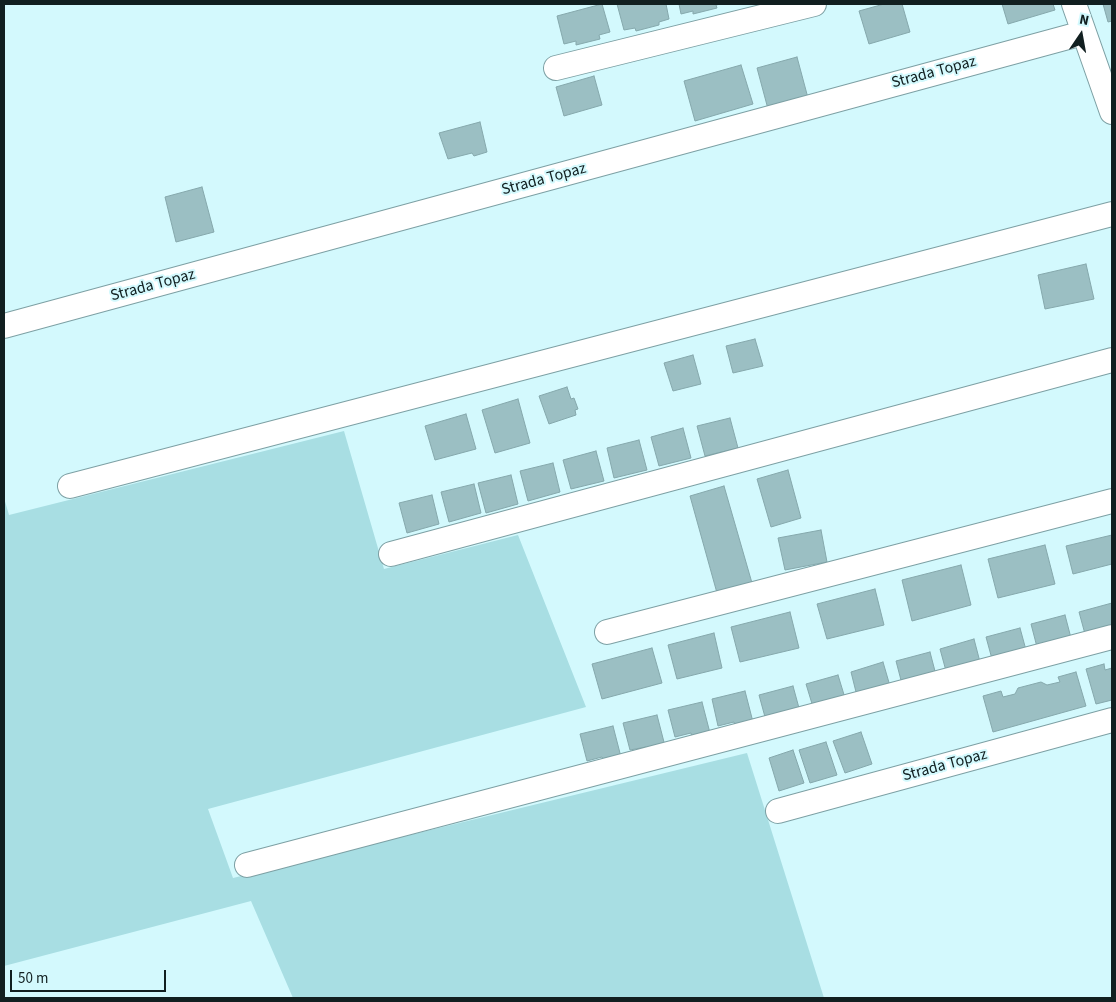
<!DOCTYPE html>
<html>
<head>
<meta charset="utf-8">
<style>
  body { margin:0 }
  #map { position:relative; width:1116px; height:1002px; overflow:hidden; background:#d3f9fd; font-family:"Source Sans 3",sans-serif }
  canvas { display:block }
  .frame { position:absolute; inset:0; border:5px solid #111f20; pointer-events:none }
  .north { position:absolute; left:1056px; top:10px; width:50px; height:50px; -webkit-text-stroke:4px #d3f9fd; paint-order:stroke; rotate:12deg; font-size:14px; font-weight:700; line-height:20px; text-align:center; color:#111f20 }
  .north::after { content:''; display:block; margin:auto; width:18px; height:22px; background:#111f20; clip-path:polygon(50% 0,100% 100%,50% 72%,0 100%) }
  .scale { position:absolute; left:10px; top:970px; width:156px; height:22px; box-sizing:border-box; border:2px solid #111f20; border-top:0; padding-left:6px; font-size:15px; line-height:18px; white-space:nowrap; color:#111f20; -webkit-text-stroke:4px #d3f9fd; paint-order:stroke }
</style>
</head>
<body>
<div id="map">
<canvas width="1116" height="1002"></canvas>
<div class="frame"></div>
<div class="north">N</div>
<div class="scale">50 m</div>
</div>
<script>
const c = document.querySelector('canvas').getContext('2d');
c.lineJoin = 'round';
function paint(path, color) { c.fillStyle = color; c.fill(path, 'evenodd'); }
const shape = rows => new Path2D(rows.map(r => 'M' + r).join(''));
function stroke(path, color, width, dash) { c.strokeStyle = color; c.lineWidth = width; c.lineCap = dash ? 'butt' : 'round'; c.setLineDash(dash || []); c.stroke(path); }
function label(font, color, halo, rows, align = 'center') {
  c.font = font + ' "Source Sans 3",sans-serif'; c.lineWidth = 4; c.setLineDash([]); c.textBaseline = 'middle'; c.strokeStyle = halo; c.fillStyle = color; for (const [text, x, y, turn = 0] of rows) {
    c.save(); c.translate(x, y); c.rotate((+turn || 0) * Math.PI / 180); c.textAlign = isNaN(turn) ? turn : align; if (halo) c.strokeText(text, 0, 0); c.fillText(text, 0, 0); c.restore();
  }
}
paint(shape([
  [344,431,384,569,518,535,586,707,208,809,233,878,747,753,824,998,293,998,251,901,4,966,4,498,9,515]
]), '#a8dee3');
const building = shape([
  [602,4,610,32,599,35,600,39,576,45,576,41,564,44,557,16,602,4],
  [617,4,666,4,669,19,659,22,659,25,636,31,635,28,624,30,617,4],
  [679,4,721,4,716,5,717,8,693,14,693,11,681,14,679,4],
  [884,4,902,4,910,32,869,44,859,11,884,4],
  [1002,4,1053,4,1055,10,1008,24,1002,4],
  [1103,4,1112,4,1112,21,1108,22,1103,4],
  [797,57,808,98,768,109,757,68,797,57],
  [741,65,753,104,695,121,684,81,741,65],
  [594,76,602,105,564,116,556,87,594,76],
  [480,122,487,152,474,156,472,153,448,159,439,133,480,122],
  [202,187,214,232,176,242,165,197,202,187],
  [1086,264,1094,299,1045,309,1038,275,1086,264],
  [755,339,763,366,733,373,726,346,755,339],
  [693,355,701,384,673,391,664,363,693,355],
  [567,387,571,399,574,398,578,409,575,410,576,415,549,424,539,396,567,387],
  [518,399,530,443,495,453,482,410,518,399],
  [466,414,476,449,435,460,425,426,466,414],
  [730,418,738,448,705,456,697,426,730,418],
  [683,428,691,458,659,466,651,437,683,428],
  [639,440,647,470,614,478,607,448,639,440],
  [596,451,604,481,571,489,563,460,596,451],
  [553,463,560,492,528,501,520,471,553,463],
  [788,470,801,518,771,527,757,479,788,470],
  [511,475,518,504,486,513,478,483,511,475],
  [474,484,481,513,449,522,441,492,474,484],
  [724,486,752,583,717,593,690,496,724,486],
  [432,495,439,524,407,533,399,503,432,495],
  [821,530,827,562,785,570,778,538,821,530],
  [1112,535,1112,564,1073,574,1066,546,1112,535],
  [1045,545,1055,584,998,598,988,559,1045,545],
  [961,565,971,605,912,621,902,580,961,565],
  [875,589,884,625,827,639,817,604,875,589],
  [1112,603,1112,627,1085,634,1079,612,1112,603],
  [790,612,799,648,740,662,731,627,790,612],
  [1065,615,1071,638,1037,647,1031,624,1065,615],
  [1020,628,1026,650,992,659,986,637,1020,628],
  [714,633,722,668,677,679,668,645,714,633],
  [974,639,980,662,946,671,940,649,974,639],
  [652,648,662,683,602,699,592,664,652,648],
  [930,652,936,675,902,684,896,661,930,652],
  [883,662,890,686,857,696,851,672,883,662],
  [1104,664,1105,670,1112,668,1112,700,1096,704,1086,669,1104,664],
  [1076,672,1086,706,993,732,983,696,1001,691,1003,697,1015,694,1018,688,1041,682,1047,685,1060,682,1058,677,1076,672],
  [838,675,845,698,813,707,806,684,838,675],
  [793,686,799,708,765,717,759,695,793,686],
  [745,691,753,722,735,727,734,722,718,726,712,699,745,691],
  [702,702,710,733,692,738,691,733,675,737,668,710,702,702],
  [657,715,665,746,647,751,646,747,630,750,623,723,657,715],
  [613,726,621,757,604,761,602,757,587,761,580,734,613,726],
  [861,732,872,764,845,773,833,741,861,732],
  [826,742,837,775,810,783,799,750,826,742],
  [793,750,804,783,779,791,769,758,793,750]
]);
paint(building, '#9bbfc3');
stroke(building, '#85a8ac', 1);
const minor = shape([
  [1074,4,1112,112],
  [556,68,814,4],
  [4,326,1083,33],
  [70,486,1112,214],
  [391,554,1112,360],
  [607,632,1112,501],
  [778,811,1112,720],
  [247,865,1112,637]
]);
stroke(minor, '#7da0a4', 26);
stroke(minor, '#fff', 24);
label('16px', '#111f20', '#d3f9fd', [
  ["Strada Topaz",934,73,-15],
  ["Strada Topaz",544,180,-15],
  ["Strada Topaz",153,286,-15],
  ["Strada Topaz",945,766,-15]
]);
</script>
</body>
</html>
